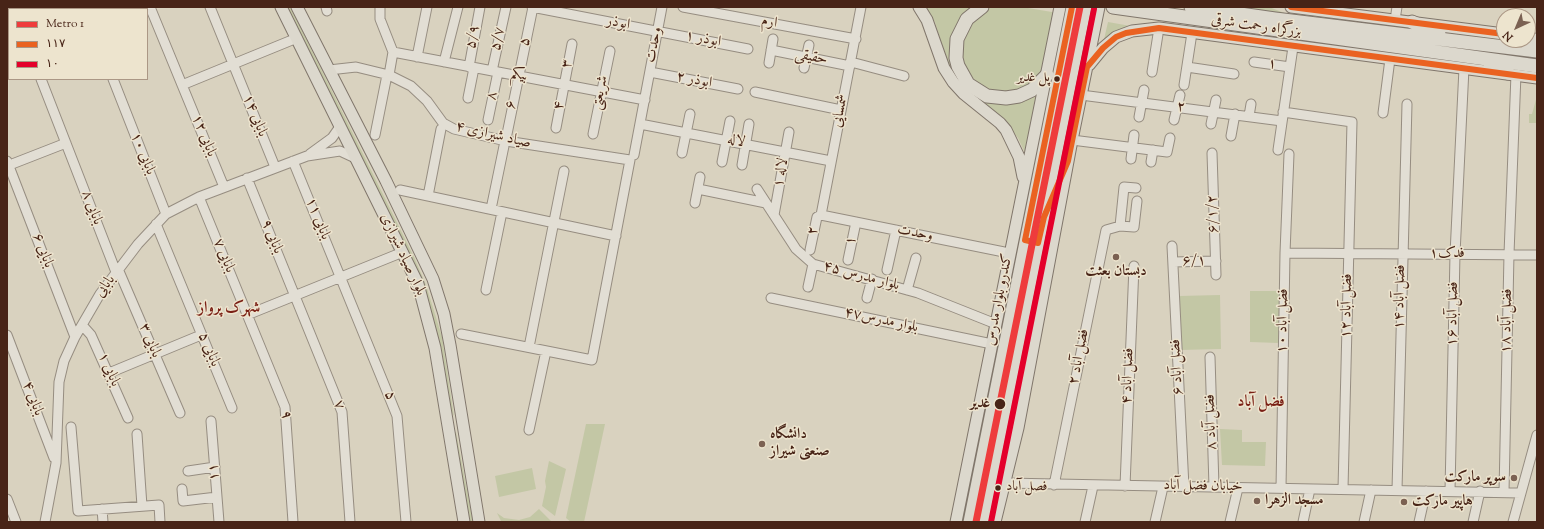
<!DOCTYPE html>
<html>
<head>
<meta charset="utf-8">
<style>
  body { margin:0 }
  #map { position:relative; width:1544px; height:529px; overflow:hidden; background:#d9d2bf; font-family:"Sorts Mill Goudy",serif }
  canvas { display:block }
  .frame { position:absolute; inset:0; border:8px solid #482417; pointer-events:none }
  .legend { position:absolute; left:8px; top:8px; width:140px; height:72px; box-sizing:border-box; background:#ede4ce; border:1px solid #ab9785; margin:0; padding:5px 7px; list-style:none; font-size:12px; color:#482417 }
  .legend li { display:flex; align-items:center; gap:8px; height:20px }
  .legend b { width:20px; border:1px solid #ab9785 }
  .north { position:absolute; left:1496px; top:8px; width:40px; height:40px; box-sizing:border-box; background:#ede4ce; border:1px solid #ab9785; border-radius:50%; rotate:224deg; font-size:11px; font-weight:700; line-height:16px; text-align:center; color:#482417 }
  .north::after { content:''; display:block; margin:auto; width:14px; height:18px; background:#7b6152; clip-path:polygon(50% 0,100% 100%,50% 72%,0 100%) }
</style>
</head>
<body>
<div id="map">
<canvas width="1544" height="529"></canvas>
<div class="frame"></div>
<ul class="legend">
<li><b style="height:5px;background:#ee3c3c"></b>Metro 1</li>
<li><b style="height:5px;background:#ea6221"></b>۱۱۷</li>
<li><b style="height:5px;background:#e4002b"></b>۱۰</li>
</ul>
<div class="north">N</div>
</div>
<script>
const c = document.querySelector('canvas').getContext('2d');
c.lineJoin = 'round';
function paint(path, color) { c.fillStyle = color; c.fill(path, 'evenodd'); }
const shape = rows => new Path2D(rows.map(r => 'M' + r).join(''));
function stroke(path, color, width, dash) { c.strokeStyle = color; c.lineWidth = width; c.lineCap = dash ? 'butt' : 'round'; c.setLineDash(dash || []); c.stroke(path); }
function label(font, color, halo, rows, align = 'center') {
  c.font = font + ' "Sorts Mill Goudy",Amiri,serif'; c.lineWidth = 3; c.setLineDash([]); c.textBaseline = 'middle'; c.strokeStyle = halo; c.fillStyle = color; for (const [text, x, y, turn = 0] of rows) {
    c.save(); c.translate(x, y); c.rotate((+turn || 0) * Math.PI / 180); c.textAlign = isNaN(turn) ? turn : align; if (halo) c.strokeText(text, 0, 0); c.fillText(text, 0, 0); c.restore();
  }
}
paint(shape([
  [286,7,290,7,324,75,414,257,426,285,442,337,454,416,449,408,431,314],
  [925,7,976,7,952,52,984,98,1042,87,1027,157,1018,138,1009,127,956,80,947,63,935,22],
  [994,7,1022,7,1058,13,1042,74,1024,89,998,94,975,84,960,60,964,30,987,9],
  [1238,7,1269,7,1287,14,1286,14],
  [1108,22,1136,27,1103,44],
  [1537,96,1537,123,1529,123,1529,114,1532,114],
  [1250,291,1279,291,1279,343,1250,342],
  [1220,295,1221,349,1180,350,1179,296],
  [586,424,605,424,584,522,571,522,566,518],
  [1220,429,1242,430,1242,442,1266,442,1265,466,1222,465],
  [456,432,473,522,468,522,453,433],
  [549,461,566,469,555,516,542,506,546,487,545,481],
  [532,468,536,489,499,497,495,476],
  [539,509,552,522,507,522,501,521,497,513,504,518,519,520,530,517]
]), '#c3c7a5');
const minor = shape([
  [85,7,85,9],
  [150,7,224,187],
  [210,7,275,167],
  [326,7,327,11],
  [380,7,380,19,393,52,389,75],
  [532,7,748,49],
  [683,7,856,39],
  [1395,20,1397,7],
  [771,50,850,66],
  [393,52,645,100],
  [417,57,427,7],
  [444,62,458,7],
  [851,62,904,76],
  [1254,62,1290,67],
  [769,63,773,39],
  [469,67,480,7],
  [1187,67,1234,74],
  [804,68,809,45],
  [329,70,356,67,389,75,411,86,427,101,443,123,454,129,506,141,630,160,592,360,461,334],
  [492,71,506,7],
  [650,72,738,89],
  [1152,72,1159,28],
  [41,79,116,272],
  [113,79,166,214],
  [182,85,297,38],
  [1184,85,1192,33],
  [755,92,841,110],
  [1081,95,1282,121],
  [468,98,474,68],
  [1283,112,1352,122,1343,489],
  [1383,113,1390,59],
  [1249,116,1251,104],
  [1139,117,1144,90],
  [488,120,498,72],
  [1174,120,1180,95],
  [640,124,831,161],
  [1211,124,1216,100],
  [556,128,572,44],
  [507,134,533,7],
  [593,134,610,51],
  [375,135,387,75],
  [1231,136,1235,114],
  [1072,140,1167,152,1170,138],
  [1278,150,1293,47],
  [682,153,690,114],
  [1212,153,1216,275],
  [310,154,332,138,339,128],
  [634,155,662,7],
  [1131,159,1134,135],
  [7,161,75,337],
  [293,161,397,416,406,522],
  [722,162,730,121],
  [1151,162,1153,150],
  [742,165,749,124],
  [7,166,66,143],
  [247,178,342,412,350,522],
  [698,189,766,203],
  [757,189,796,249,813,264,918,293,996,324],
  [400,190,616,236],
  [428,196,441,129],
  [199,197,285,407,293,522],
  [695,203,700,177],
  [491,209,504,146],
  [774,215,789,132],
  [821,215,861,7],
  [821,215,1009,253],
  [156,224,232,408],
  [1120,226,1124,187,1136,188],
  [1172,246,1184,487],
  [810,250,817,217,821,215],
  [1285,253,1537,255],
  [848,260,856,222],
  [1173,262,1216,261],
  [118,269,180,413],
  [887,270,896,230],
  [808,287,813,264],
  [486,290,502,212],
  [907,290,916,258],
  [771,298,992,344],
  [867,298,872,279],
  [247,315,403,252],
  [82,325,91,335,128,418],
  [7,335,54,458],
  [529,347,564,171],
  [1210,357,1214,487],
  [109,373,201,335],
  [211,421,219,522],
  [71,427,78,511,159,505,160,522],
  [529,430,546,351],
  [137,434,142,506],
  [188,471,215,467],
  [1005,483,1521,493],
  [1054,485,1106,230,1120,226,1134,227,1137,201],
  [1125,486,1134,266],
  [1281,488,1285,253,1289,154],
  [182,489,183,501,217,497],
  [1397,490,1407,104],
  [1450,491,1455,254,1464,68],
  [1504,492,1509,254,1516,74],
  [7,499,16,522],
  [102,509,103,522],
  [45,522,56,463,59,382,64,361,75,337,100,294,138,244,166,214,199,197,307,156,340,151,355,158],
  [1085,522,1093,486],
  [1155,522,1163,487],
  [1230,522,1238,488],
  [1303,522,1310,489],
  [1364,522,1371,490],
  [1419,522,1426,491],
  [1473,522,1480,491],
  [1513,522,1537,435]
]);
const major = shape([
  [281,7,418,284,435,348,464,522],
  [297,7,386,181,433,279,444,314,450,345,479,522],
  [919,7,927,20,944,68,953,82,964,94,1000,123,1006,130,1019,157,1023,177],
  [1291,7,1504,34],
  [1089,65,1103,48,1116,37,1132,31,1159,28,1537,78],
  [956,522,1060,7],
  [969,522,1072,7],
  [983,522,1086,7],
  [995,522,1018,428,1072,140,1099,7]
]);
const highway = shape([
  [982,7,967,19,957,39,956,58,958,66,968,84,987,96,1006,98,1019,96,1032,90,1047,75],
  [1113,7,1537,66],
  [1191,7,1275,19,1537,51],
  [1412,22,1439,34],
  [1515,44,1537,40],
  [1490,64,1508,73]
]);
stroke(minor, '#968d81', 11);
stroke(major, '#80766b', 13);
stroke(highway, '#80766b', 15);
stroke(minor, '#e2ded4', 9);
stroke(major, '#dcd8cd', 11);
stroke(highway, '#dcd8cd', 13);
stroke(shape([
  [1072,7,1025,240,1038,243,1044,217,1068,161,1087,67,1103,48,1116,37,1126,33,1159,28,1537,78],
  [1291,7,1504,34]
]), '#ea6221', 6);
stroke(shape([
  [991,522,1094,9]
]), '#e4002b', 6);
stroke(shape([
  [976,522,1080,7]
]), '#ee3c3c', 7);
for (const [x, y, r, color] of [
  [1057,79,3.5,"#482417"],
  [1116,257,4,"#7b6152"],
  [1000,404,6,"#482417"],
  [762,444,4,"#7b6152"],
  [1514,478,4,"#7b6152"],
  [998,488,3.5,"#482417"],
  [1257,501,4,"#7b6152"],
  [1404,502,4,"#7b6152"]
]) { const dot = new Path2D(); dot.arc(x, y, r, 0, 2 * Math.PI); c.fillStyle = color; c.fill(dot); stroke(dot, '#ede4ce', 1.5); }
label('14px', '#482417', '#ede4ce', [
  ["پل غدیر",1050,79],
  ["فصل آباد",1006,488,"left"]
], 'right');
label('15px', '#482417', '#ede4ce', [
  ["ارم",769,23,11],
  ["ابوذر",618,24,11],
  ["بزرگراه رحمت شرقی",1256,27,8],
  ["۵/۹",474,37,-79],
  ["۵/۷",499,39,-78],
  ["ابوذر ۱",703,40,11],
  ["۵",526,42,-77],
  ["وحدت",655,45,-79],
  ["حقیقی",811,58,11],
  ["۳",568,64,-79],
  ["۱",1272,65,8],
  ["بیکم",519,76,11],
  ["ابوذر ۲",694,81,11],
  ["شریعتی",601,93,-79],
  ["۸",493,96,-79],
  ["۶",512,105,-80],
  ["۴",560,106,-79],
  ["۲",1181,108,7],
  ["شمسایی",841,111,-79],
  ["بابایی ۱۴",254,116,68],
  ["بابایی ۱۲",203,136,68],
  ["صیاد شیرازی ۴",493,136,13],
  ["لاله",736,142,11],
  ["بابایی ۱۰",142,154,68],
  ["لاله ۱",782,173,-80],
  ["بابایی ۸",91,208,69],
  ["۶/۱/۲",1214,214,-92],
  ["بابایی ۱۱",317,219,68],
  ["۲",814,231,-78],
  ["وحدت",915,234,11],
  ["بابایی ۹",271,237,68],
  ["۱",852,241,-77],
  ["بابایی ۶",42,251,69],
  ["فدک۱",1447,254],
  ["بلوار صیاد شیرازی",402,255,65],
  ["بابایی ۷",223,256,68],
  ["۶/۱",1194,262,-2],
  ["۴۵ بلوار مدرس",861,277,15],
  ["بابایی",106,287,-55],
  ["فضل آباد ۱۴",1401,297,-89],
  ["کندرو بلوار مدرس",1000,300,-79],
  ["فضل آباد ۱۲",1348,306,-89],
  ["فضل آباد ۱۶",1454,314,-89],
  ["بلوار مدرس۴۷",881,321,12],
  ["فضل آباد ۱۰",1284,321,-89],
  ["فضل آباد ۱۸",1508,321,-89],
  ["بابایی ۳",149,341,67],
  ["بابایی ۵",208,350,67],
  ["فضل آباد ۲",1080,357,-79],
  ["فضل آباد ۶",1178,367,-93],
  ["بابایی ۱",108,370,66],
  ["فضل آباد ۴",1129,376,-88],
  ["۵",389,396,68],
  ["بابایی ۴",32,399,69],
  ["۷",338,405,71],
  ["۹",285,415,83],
  ["فضل آباد ۸",1212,422,-92],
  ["۱۱",215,472,-95],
  ["خیابان فضل آباد",1203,487,1]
]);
label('bold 15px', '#482417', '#ede4ce', [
  ["دبستان بعثت",1116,272,"center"],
  ["دانشگاه",770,435],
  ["صنعتی شیراز",770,452],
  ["سوپر مارکت",1506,478,"right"],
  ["مسجد الزهرا",1265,501],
  ["هاپیر مارکت",1412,502]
], 'left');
label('bold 15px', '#482417', '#ede4ce', [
  ["غدیر",990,404]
], 'right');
label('bold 16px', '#7a1f14', '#ede4ce', [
  ["شهرک پرواز",229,309],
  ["فضل آباد",1261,403]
]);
</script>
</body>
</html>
